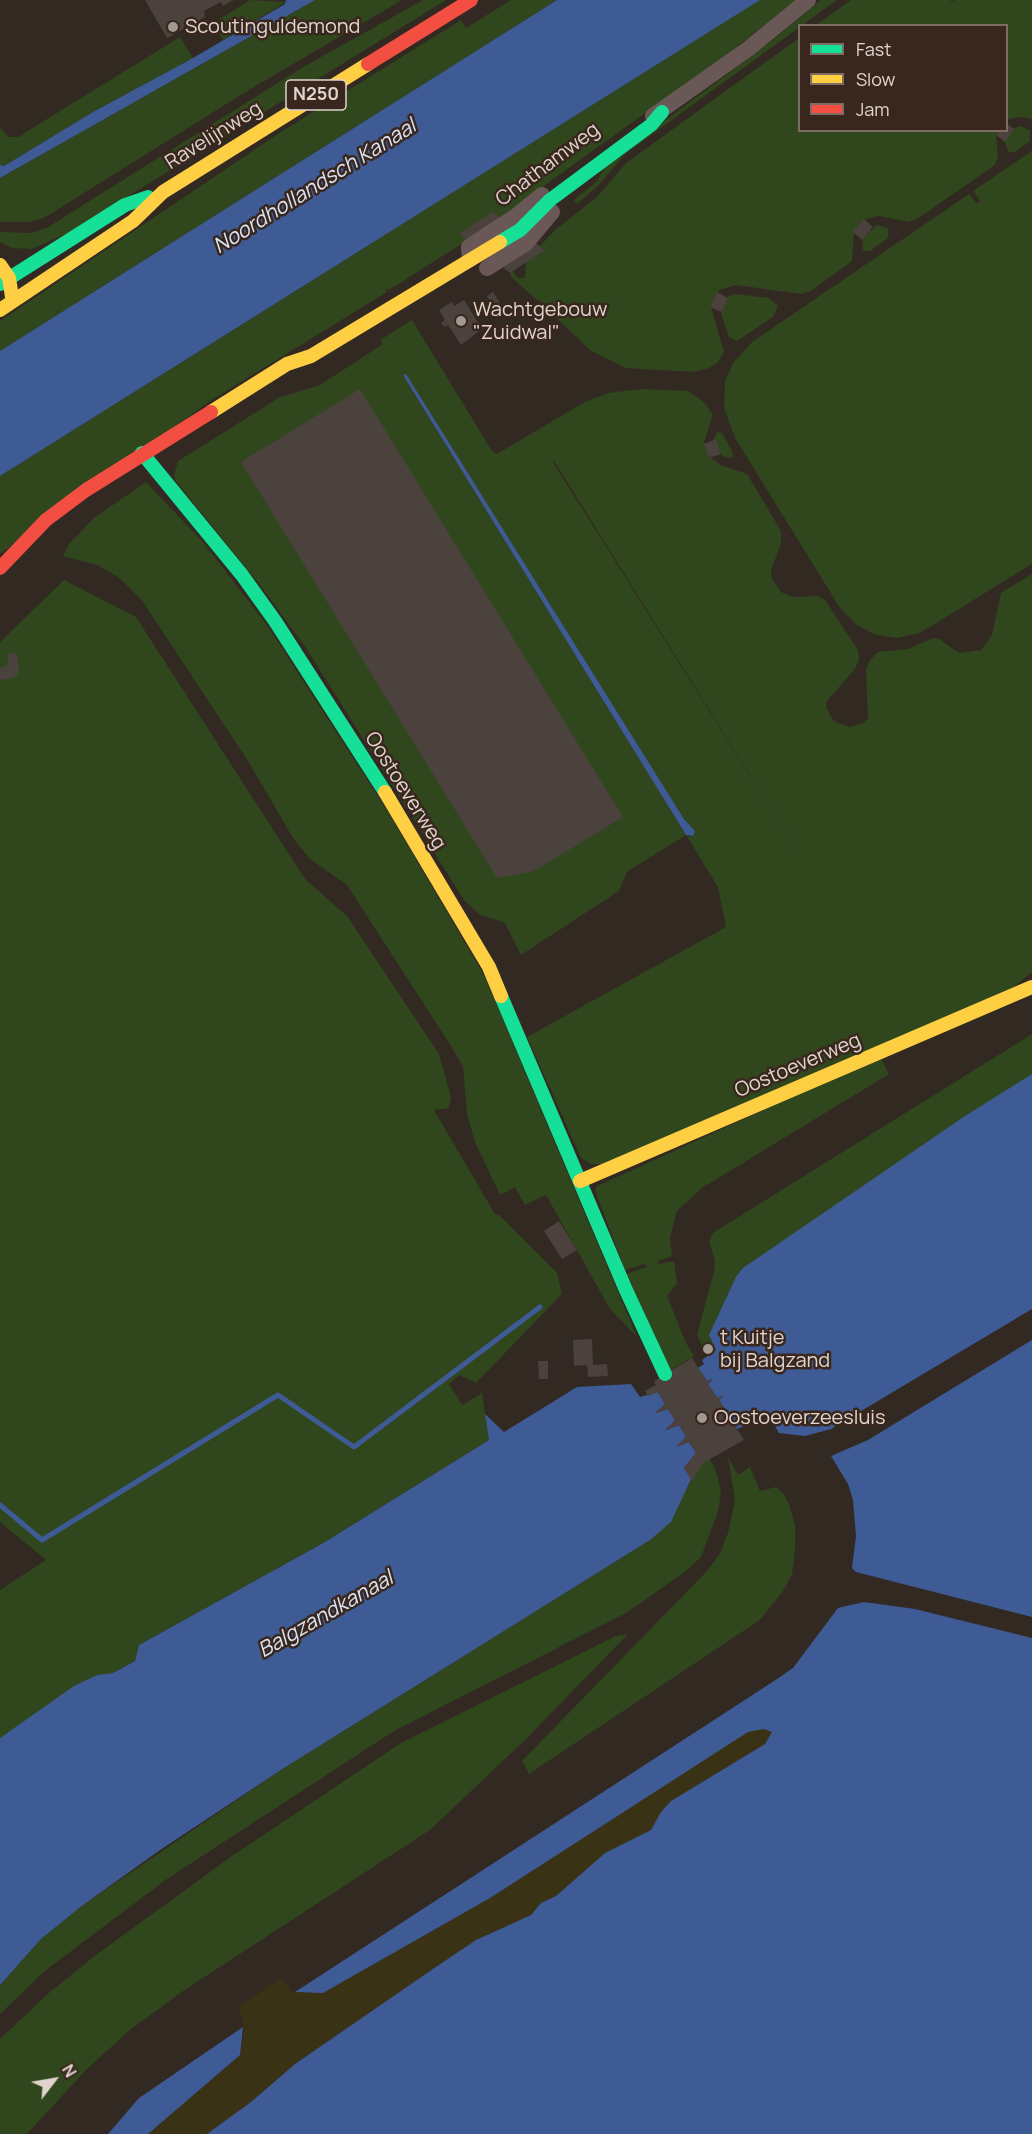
<!DOCTYPE html>
<html>
<head>
<meta charset="utf-8">
<style>
  body { margin:0 }
  #map { position:relative; width:1032px; height:2134px; overflow:hidden; background:#332923; font-family:Manrope,sans-serif }
  canvas { display:block }
  .legend { position:absolute; left:798px; top:24px; width:210px; height:108px; box-sizing:border-box; background:#39271d; border:2px solid #7c6c64; margin:0; padding:8px 10px; list-style:none; font-size:18px; color:#e0d4ce }
  .legend li { display:flex; align-items:center; gap:12px; height:30px }
  .legend b { width:30px; border:2px solid #7c6c64 }
  .north { position:absolute; left:24px; top:2050px; width:60px; height:60px; -webkit-text-stroke:4px #39271d; paint-order:stroke; rotate:59deg; font-size:16px; font-weight:700; line-height:24px; text-align:center; color:#e0d4ce }
  .north::after { content:''; display:block; margin:auto; width:21px; height:27px; background:#e0d4ce; clip-path:polygon(50% 0,100% 100%,50% 72%,0 100%) }
</style>
</head>
<body>
<div id="map">
<canvas width="1032" height="2134"></canvas>
<ul class="legend">
<li><b style="height:8px;background:#16e098"></b>Fast</li>
<li><b style="height:8px;background:#ffcf43"></b>Slow</li>
<li><b style="height:8px;background:#f24e42"></b>Jam</li>
</ul>
<div class="north">N</div>
</div>
<script>
const c = document.querySelector('canvas').getContext('2d');
c.lineJoin = 'round';
function paint(path, color) { c.fillStyle = color; c.fill(path, 'evenodd'); }
const shape = rows => new Path2D(rows.map(r => 'M' + r).join(''));
function stroke(path, color, width, dash) { c.strokeStyle = color; c.lineWidth = width; c.lineCap = dash ? 'butt' : 'round'; c.setLineDash(dash || []); c.stroke(path); }
function label(font, color, halo, rows, align = 'center') {
  c.font = font + ' Manrope,sans-serif'; c.lineWidth = 5; c.setLineDash([]); c.textBaseline = 'middle'; c.strokeStyle = halo; c.fillStyle = color; for (const [text, x, y, turn = 0] of rows) {
    c.save(); c.translate(x, y); c.rotate((+turn || 0) * Math.PI / 180); c.textAlign = isNaN(turn) ? turn : align; if (halo) c.strokeText(text, 0, 0); c.fillText(text, 0, 0); c.restore();
  }
}
paint(shape([
  [250,0,286,2,223,40,213,23],
  [315,0,402,0,242,94,44,218,29,222,0,222,0,178],
  [423,0,446,0,70,232,32,249,12,248,0,242,0,232,32,233,48,227,305,66],
  [511,0,557,0,0,351,0,321,281,132,461,20,466,28],
  [760,0,796,0,725,56,474,236,389,290,386,288,387,292,213,399,0,554,0,476],
  [821,0,837,0,625,154,597,187,577,204,574,200,597,181,607,163,759,51],
  [851,0,953,0,946,6,955,0,1032,0,1032,119,1018,117,1007,120,1006,26,816,25],
  [180,37,193,58,93,112,4,166,0,165,0,128,9,137,18,137],
  [799,38,800,130,999,131,996,135,998,156,995,165,917,219,908,222,879,216,866,219,854,232,852,261,811,291,801,294,736,285,719,290,711,307,724,352,717,363,707,369,692,372,626,368,591,351,540,302,541,300,538,301,510,276,511,272,513,271,518,278,525,278,526,261,555,230,596,198,626,163],
  [1021,126,1030,131,1030,141,1015,152,1009,152,1004,141,1014,128],
  [1032,151,1032,564,920,633,897,638,876,635,857,625,840,608,735,438,724,408,725,381,734,362,752,342,969,194,977,204,980,201,973,191],
  [877,225,888,228,888,238,870,251,863,251,862,239],
  [734,294,769,298,778,306,773,317,737,341,729,337,721,313,728,297],
  [412,320,492,451,497,454,583,403,608,393,642,389,688,391,704,402,713,415,704,442,711,458,721,465,747,474,781,531,781,544,771,570,772,579,781,592,792,597,818,596,825,600,858,650,859,660,855,669,827,701,826,708,834,721,850,727,861,724,868,719,866,669,870,660,878,652,908,649,933,638,939,639,959,653,981,650,992,635,1001,593,1032,574,1032,972,1011,989,603,1164,591,1164,581,1158,527,1037,726,927,718,887,686,835,627,872,619,891,521,955,505,923,479,914,464,900,306,648,263,589,175,480,174,475,178,461,280,397,320,385,383,344,380,340],
  [403,375,406,375,684,819,695,831,691,837,686,835],
  [554,461,804,862,553,462],
  [717,432,722,433,733,453,732,458,722,456,714,439],
  [146,482,203,542,267,625,388,812,484,975,637,1337,610,1309,546,1195,525,1205,515,1187,500,1195,475,1142,467,1114,463,1066,449,1043,347,885,310,859,293,838,248,761,141,599,118,577,97,565,63,556,69,544,94,518],
  [64,580,136,617,305,879,347,916,439,1054,451,1097,449,1108,434,1110,495,1214,499,1215,557,1273,562,1294,476,1383,459,1375,449,1384,462,1405,482,1393,489,1440,325,1542,139,1645,135,1661,113,1673,97,1675,0,1738,0,1590,46,1560,0,1522,0,642],
  [1032,1034,1032,1159,709,1335,713,1344,708,1348,710,1350,715,1348,716,1350,707,1356,697,1335,714,1271,715,1261,709,1241,713,1233],
  [880,1057,889,1074,702,1188,677,1211,670,1237,672,1256,658,1261,659,1264,674,1261,677,1283,667,1296,686,1343,694,1356,671,1370,626,1274,647,1267,645,1264,625,1270,595,1191,597,1186],
  [704,1452,714,1466,718,1478,721,1493,718,1512,701,1557,685,1572,626,1613,394,1731,167,1879,46,1970,0,2014,0,1985,41,1939,83,1905,284,1768,650,1540,684,1468],
  [728,1457,738,1475,750,1467,760,1491,776,1487,783,1493,789,1504,795,1525,795,1551,792,1574,783,1591,760,1620,529,1774,522,1761,707,1571,720,1553,728,1533,735,1500],
  [628,1634,525,1740,430,1830,183,1991,130,2030,87,2069,27,2134,0,2134,0,2039,50,1992,96,1955,232,1856,401,1743,616,1636]
]), '#30461c');
paint(shape([
  [764,1729,773,1732,765,1744,671,1801,661,1812,651,1830,605,1853,556,1896,541,1903,531,1915,476,1940,427,1973,295,2064,251,2102,207,2134,148,2134,240,2055,244,2030,239,2006,281,1978,292,1992,323,1993,490,1898,726,1745,748,1732]
]), '#3a3214');
paint(shape([
  [286,0,315,0,0,178,0,165,4,166,93,112,193,58,285,4],
  [557,0,760,0,0,476,0,351],
  [406,374,684,819,695,831,693,836,686,835,403,375],
  [1032,1074,1032,1309,831,1429,805,1436,779,1433,768,1415,737,1429,729,1417,734,1412,728,1414,719,1400,723,1396,717,1398,708,1384,713,1379,707,1381,698,1368,704,1364,702,1360,716,1350,709,1335,736,1277,743,1268,962,1118],
  [1032,1340,1032,1617,856,1572,852,1568,856,1536,853,1500,848,1484,831,1456,868,1440],
  [631,1384,640,1397,658,1392,665,1404,655,1413,668,1409,675,1420,666,1430,679,1425,686,1437,676,1447,689,1442,696,1453,684,1468,691,1479,671,1522,650,1540,284,1768,160,1850,83,1905,41,1939,0,1985,0,1738,74,1686,97,1675,113,1673,135,1661,139,1645,325,1542,489,1440,485,1414,504,1432,577,1387],
  [864,1602,915,1609,1032,1638,1032,2134,207,2134,251,2102,295,2064,427,1973,476,1940,531,1915,541,1903,556,1896,605,1853,651,1830,661,1812,671,1801,765,1744,772,1732,764,1729,748,1732,490,1898,323,1993,295,1992,774,1681,793,1668,838,1608],
  [243,2027,240,2055,148,2134,108,2134,139,2098]
]), '#3e5b96');
stroke(shape([
  [0,1505,42,1540,278,1395,354,1447,540,1307]
]), '#3e5b96', 5);
paint(shape([
  [145,0,233,0,223,6,221,2,204,11,205,17,167,38],
  [1006,123,1014,129,1005,142,996,135,999,130,1006,130],
  [493,212,545,250,510,273,459,234],
  [864,219,873,227,862,240,853,232],
  [493,292,507,314,500,318,487,296],
  [717,292,728,298,722,312,710,307],
  [464,300,482,329,461,345,448,325,444,327,441,323,445,320,439,310,452,302,454,306],
  [360,389,623,817,534,871,497,878,241,462],
  [716,439,721,454,709,458,704,444],
  [17,653,19,673,14,678,0,680,0,669,8,664,7,654],
  [559,1221,577,1250,562,1259,544,1231],
  [592,1339,593,1365,607,1364,608,1376,588,1377,587,1365,574,1366,573,1340],
  [692,1358,707,1381,713,1379,708,1384,717,1398,723,1396,719,1400,728,1414,734,1412,729,1417,744,1440,703,1463,692,1481,684,1468,696,1453,689,1442,676,1447,686,1437,679,1425,665,1430,675,1420,668,1409,655,1413,665,1404,658,1392,648,1396,645,1391,656,1385,654,1382,660,1377],
  [538,1361,548,1361,548,1379,539,1379]
]), '#4b423e');
stroke(shape([
  [653,116,748,49,808,0],
  [470,259,469,247,516,216,542,195],
  [487,268,526,243,552,212]
]), '#6a5857', 16);
stroke(shape([
  [500,242,520,230,550,200,651,125,662,112],
  [0,284,125,205,148,197],
  [142,453,242,575,275,621,385,792],
  [501,996,625,1288,665,1374]
]), '#16e098', 14);
stroke(shape([
  [0,265,9,278,12,297],
  [0,310,133,221,163,192,368,64],
  [211,412,287,364,311,356,500,242],
  [385,792,489,967,501,996],
  [580,1181,1032,987]
]), '#ffcf43', 14);
stroke(shape([
  [368,64,471,0],
  [0,568,46,520,86,490,211,412]
]), '#f24e42', 14);
for (const [x, y, r, color] of [
  [173,27,6,"#a39892"],
  [461,321,6,"#a39892"],
  [708,1349,6,"#a39892"],
  [702,1418,6,"#a39892"]
]) { const dot = new Path2D(); dot.arc(x, y, r, 0, 2 * Math.PI); c.fillStyle = color; c.fill(dot); stroke(dot, '#39271d', 2); }
for (const [x, y, w] of [
  [316,95,60]
]) { const box = new Path2D(); box.roundRect(x - w / 2, y - 15, w, 30, 4.5); c.fillStyle = '#39271d'; c.fill(box); stroke(box, '#e0d4ce', 1.5); }
label('bold 18px', '#e0d4ce', null, [
  ["N250",316,95]
]);
label('20px', '#e0d4ce', '#39271d', [
  ["Scoutinguldemond",185,27],
  ["Wachtgebouw",473,310],
  ["\"Zuidwal\"",473,333],
  ["t Kuitje",720,1338],
  ["bij Balgzand",720,1361],
  ["Oostoeverzeesluis",714,1418]
], 'left');
label('20px', '#e0d4ce', '#39271d', [
  ["Ravelijnweg",214,136,-32],
  ["Chathamweg",548,165,-37],
  ["Oostoeverweg",405,791,58],
  ["Oostoeverweg",798,1066,-23]
]);
label('italic 21px', '#dae4f7', '#39271d', [
  ["Noordhollandsch Kanaal",315,187,-32],
  ["Balgzandkanaal",326,1615,-30]
]);
</script>
</body>
</html>
